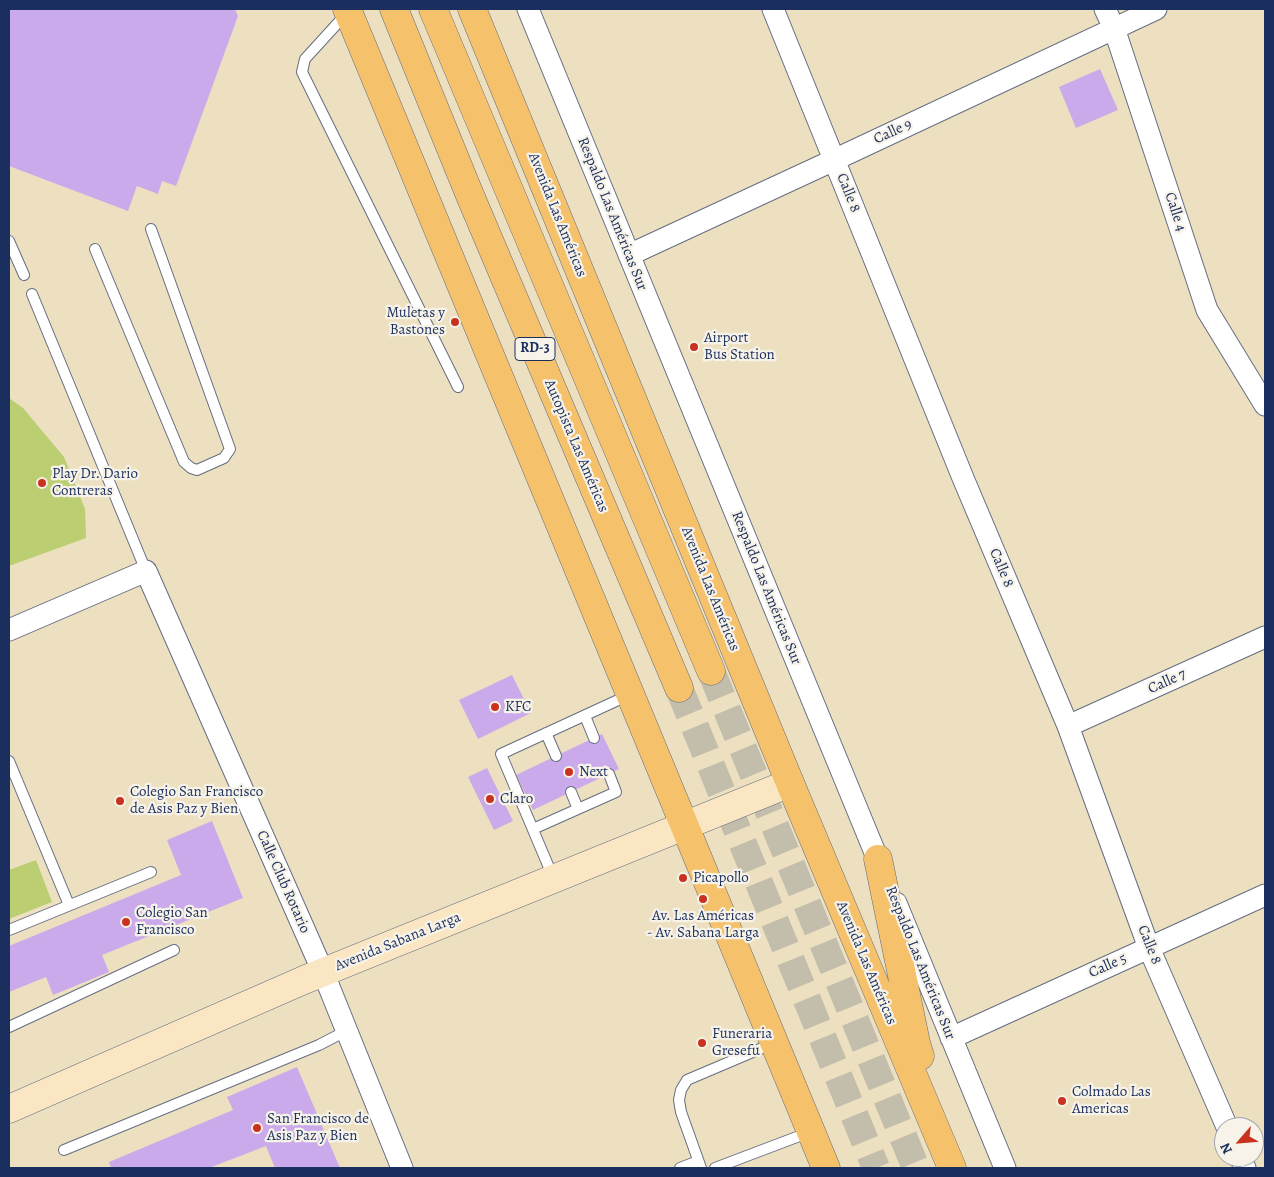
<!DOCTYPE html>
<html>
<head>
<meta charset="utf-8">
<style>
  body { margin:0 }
  #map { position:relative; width:1274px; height:1177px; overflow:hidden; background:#ede0c0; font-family:Alegreya,serif }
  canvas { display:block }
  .frame { position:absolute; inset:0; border:10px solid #1b2f5e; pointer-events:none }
  .north { position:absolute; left:1214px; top:1117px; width:50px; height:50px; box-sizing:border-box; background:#f7f3e8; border:1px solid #9fa5b1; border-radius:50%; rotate:243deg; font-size:14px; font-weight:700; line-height:20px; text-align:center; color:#1b2f5e }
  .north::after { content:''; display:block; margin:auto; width:18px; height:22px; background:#c8321e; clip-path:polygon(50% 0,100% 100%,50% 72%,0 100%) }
</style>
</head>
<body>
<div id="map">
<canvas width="1274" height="1177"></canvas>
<div class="frame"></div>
<div class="north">N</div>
</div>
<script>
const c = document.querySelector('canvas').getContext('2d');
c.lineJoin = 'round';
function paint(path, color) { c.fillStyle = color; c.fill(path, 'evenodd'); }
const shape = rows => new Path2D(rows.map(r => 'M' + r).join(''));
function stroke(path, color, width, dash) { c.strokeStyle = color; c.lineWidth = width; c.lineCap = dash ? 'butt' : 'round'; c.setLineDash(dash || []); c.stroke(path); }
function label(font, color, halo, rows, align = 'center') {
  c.font = font + ' Alegreya,serif'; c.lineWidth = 4.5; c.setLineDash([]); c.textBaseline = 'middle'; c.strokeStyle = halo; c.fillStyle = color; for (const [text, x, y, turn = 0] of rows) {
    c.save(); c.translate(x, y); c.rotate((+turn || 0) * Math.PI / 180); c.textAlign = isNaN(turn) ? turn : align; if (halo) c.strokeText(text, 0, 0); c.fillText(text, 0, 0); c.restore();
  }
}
paint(shape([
  [9,398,23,408,64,457,85,509,86,538,9,566],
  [36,860,52,902,9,919,9,870]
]), '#bbce72');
paint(shape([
  [9,9,235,9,238,16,176,186,162,181,158,194,137,186,128,211,9,166],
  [1100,69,1118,110,1076,128,1059,87],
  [512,675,531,713,478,739,459,700],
  [602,734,619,769,533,810,516,775],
  [487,768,513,821,494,830,468,777],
  [212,821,243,898,102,955,109,972,53,995,46,977,9,992,9,946,181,875,167,840],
  [297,1067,340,1168,275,1168,266,1146,209,1168,111,1168,109,1162,233,1110,227,1097]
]), '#caaaea');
stroke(shape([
  [711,671,916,1168],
  [679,688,876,1168]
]), '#c3bdac', 28, [28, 14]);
const service = shape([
  [346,14,305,59,302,72,458,387],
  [9,241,24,275],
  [95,249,184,462,191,468,197,470,224,458,230,449,151,229],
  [32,294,146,571],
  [585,716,594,738],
  [546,733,556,756],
  [9,761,69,905],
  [571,792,578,809],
  [533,829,616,792,609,774],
  [553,877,501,754,629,695],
  [9,930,151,872],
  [9,1027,174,950],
  [64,1150,319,1045,346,1031],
  [680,1168,698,1161],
  [701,1168,681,1112,679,1100,681,1090,687,1080,774,1043],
  [715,1168,810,1132]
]);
const minor = shape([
  [528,9,883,872],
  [773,9,963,478,1068,726,1149,948,1227,1127],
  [1105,9,1114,28,1207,310,1265,405],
  [629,255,834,160,1156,9],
  [9,630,146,571,323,972,402,1168],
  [1068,726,1265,637],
  [896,903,1005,1168],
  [951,1038,1265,895],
  [1240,1157,1245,1168]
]);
const secondary = shape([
  [9,1109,304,980,790,783]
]);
const primary = shape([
  [347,9,826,1168],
  [472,9,790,783,952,1168],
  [878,859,916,1043,920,1056]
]);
const motorway = shape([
  [394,9,469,193,679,688],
  [433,9,711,671]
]);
stroke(service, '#646d80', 12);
stroke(minor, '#646d80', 23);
stroke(secondary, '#646d80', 29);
stroke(primary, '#646d80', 29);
stroke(motorway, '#646d80', 29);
stroke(service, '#fff', 10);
stroke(minor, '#fff', 21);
stroke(secondary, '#fbe6c4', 28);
stroke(primary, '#f5c16b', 28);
stroke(motorway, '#f5c16b', 28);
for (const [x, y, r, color] of [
  [455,322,5,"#c8321e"],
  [694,347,5,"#c8321e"],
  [42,483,5,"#c8321e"],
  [495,707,5,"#c8321e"],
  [569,772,5,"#c8321e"],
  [490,799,5,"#c8321e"],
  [120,801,5,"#c8321e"],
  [683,878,5,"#c8321e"],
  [703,899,5,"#c8321e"],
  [126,922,5,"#c8321e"],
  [702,1043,5,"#c8321e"],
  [1062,1101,5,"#c8321e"],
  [257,1128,5,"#c8321e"]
]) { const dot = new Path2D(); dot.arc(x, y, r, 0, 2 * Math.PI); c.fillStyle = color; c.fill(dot); stroke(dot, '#f7f3e8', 2); }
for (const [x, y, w] of [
  [535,349,40]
]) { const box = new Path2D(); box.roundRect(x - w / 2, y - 11.5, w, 23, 4); c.fillStyle = '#f7f3e8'; c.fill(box); stroke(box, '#1b2f5e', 1); }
label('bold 14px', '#1b2f5e', null, [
  ["RD-3",535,349]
]);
label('15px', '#1b2f5e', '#f7f3e8', [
  ["Calle 9",893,132,-25],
  ["Calle 8",848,193,68],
  ["Calle 4",1175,212,72],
  ["Respaldo Las Américas Sur",612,214,68],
  ["Avenida Las Américas",557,215,68],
  ["Autopista Las Américas",576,446,67],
  ["Calle 8",1001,568,67],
  ["Respaldo Las Américas Sur",766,588,68],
  ["Avenida Las Américas",710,589,68],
  ["Calle 7",1167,682,-24],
  ["Calle Club Rotario",283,882,66],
  ["Avenida Sabana Larga",398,942,-22],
  ["Calle 8",1149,945,68],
  ["Avenida Las Américas",866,963,67],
  ["Respaldo Las Américas Sur",920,963,68],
  ["Calle 5",1108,966,-24]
]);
label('15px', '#1b2f5e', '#f7f3e8', [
  ["Muletas y",445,313,"right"],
  ["Bastones",445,330,"right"],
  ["Airport",704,338],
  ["Bus Station",704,355],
  ["Play Dr. Dario",52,474],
  ["Contreras",52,491],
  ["KFC",505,707],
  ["Next",579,772],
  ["Colegio San Francisco",130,792],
  ["de Asis Paz y Bien",130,809],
  ["Claro",500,799],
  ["Picapollo",693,878],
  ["Colegio San",136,913],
  ["Francisco",136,930],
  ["Av. Las Américas",703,916,"center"],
  ["- Av. Sabana Larga",703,933,"center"],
  ["Funeraria",712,1034],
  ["Gresefu",712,1051],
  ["Colmado Las",1072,1092],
  ["Americas",1072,1109],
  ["San Francisco de",267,1119],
  ["Asis Paz y Bien",267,1136]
], 'left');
</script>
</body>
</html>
